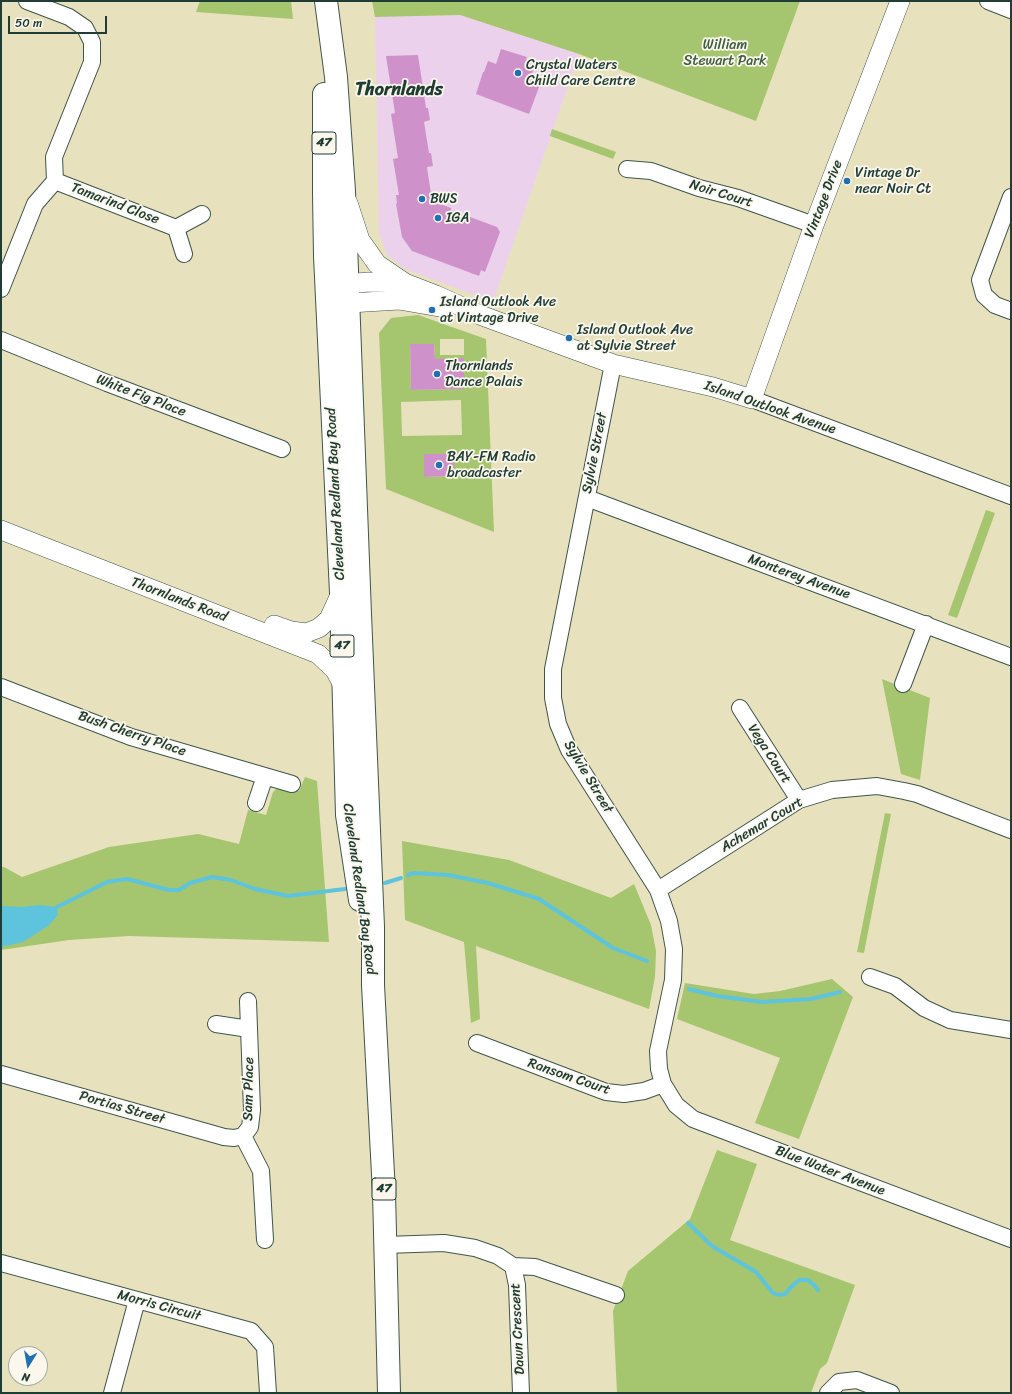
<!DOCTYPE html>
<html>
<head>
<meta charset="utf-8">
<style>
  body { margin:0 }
  #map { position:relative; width:1012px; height:1394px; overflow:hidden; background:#e8e1be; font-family:Sriracha,sans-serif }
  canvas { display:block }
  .frame { position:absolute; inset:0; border:2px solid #1f3d34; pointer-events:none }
  .north { position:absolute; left:8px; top:1346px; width:40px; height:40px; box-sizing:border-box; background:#fbf7ec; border:1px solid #a3ada2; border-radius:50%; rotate:191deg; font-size:11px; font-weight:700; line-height:16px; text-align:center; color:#1f3d34 }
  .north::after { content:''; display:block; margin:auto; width:14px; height:18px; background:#1f6fb2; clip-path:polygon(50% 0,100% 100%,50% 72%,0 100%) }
  .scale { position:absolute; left:8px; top:16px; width:99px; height:18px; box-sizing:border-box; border:2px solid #1f3d34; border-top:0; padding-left:5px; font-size:12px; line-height:14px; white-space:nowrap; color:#1f3d34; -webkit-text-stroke:3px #fbf7ec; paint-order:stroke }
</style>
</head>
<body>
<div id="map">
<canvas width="1012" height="1394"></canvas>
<div class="frame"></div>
<div class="north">N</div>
<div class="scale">50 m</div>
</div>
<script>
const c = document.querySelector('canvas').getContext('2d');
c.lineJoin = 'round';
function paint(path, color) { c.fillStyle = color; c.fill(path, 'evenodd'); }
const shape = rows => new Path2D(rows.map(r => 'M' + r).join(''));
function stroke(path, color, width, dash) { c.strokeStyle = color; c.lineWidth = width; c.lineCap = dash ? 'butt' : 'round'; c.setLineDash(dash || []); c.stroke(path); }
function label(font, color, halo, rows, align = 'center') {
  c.font = font + ' Sriracha,sans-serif'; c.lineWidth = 3.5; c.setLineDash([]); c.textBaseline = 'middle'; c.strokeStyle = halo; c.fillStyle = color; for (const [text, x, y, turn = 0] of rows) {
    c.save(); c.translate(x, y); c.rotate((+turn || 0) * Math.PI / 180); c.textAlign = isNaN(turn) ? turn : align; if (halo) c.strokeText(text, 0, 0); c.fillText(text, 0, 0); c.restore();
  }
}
paint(shape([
  [460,15,579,54,493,302,405,269,387,255,379,233,375,17]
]), '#ebd1eb');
paint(shape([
  [200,1,291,1,293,19,196,12],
  [372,1,800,1,756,121,579,54,460,15,375,17],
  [552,129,616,152,613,159,550,136],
  [418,315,486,339,494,532,386,489,379,333,391,318],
  [440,339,464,339,464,355,440,355],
  [410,344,434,344,435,359,464,359,464,389,411,390],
  [461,400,462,435,402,436,401,402],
  [424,454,454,454,454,476,424,477],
  [986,510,995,513,957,618,948,615],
  [882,679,930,698,920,780,901,774],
  [305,777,317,781,329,942,129,936,69,940,1,950,1,867,4,867,22,877,109,847,198,834,239,844,248,810,266,815,273,792,278,787,284,786,299,791],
  [885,813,891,814,864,953,857,952],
  [402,841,509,860,611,898,634,884,651,925,656,951,655,977,649,1009,476,946,480,1019,471,1023,464,942,405,920],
  [832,979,853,997,799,1139,755,1123,780,1058,677,1019,685,983,754,994,780,991],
  [717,1150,757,1164,730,1240,855,1285,827,1363,820,1369,811,1393,617,1393,613,1311,628,1271,690,1219]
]), '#a5c56e');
paint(shape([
  [40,905,57,907,58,915,48,926,23,942,1,947,1,906,21,907]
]), '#5ec3dc');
stroke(shape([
  [408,875,414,873,448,875,488,883,539,899,613,948,647,961],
  [385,883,401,878],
  [57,907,107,882,127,879,169,890,179,890,190,883,212,877,231,880,255,889,288,896,345,889],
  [689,989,717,996,762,1002,811,999,840,992],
  [688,1223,712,1246,756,1272,773,1293,778,1295,785,1294,791,1287,799,1280,808,1280,815,1286,818,1290]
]), '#5ec3dc', 4);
paint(shape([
  [501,49,527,57,526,59,536,63,530,78,541,82,529,114,476,94,483,72,484,72,488,61,496,64],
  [418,55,426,108,428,108,430,120,424,122,429,153,431,153,433,166,427,167,432,201,451,208,451,210,497,227,500,232,485,272,481,270,479,276,412,251,402,237,396,204,397,203,396,195,399,195,393,159,398,158,391,114,395,113,386,56],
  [410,344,434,344,435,359,464,358,464,389,411,390],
  [424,454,454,454,454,476,424,477]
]), '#cf91ca');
const minor = shape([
  [988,1,1011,10],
  [627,169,651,171,699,188,738,198,814,225],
  [55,181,176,228],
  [1011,197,980,280,984,295,995,305,1011,311],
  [184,254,176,228,202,214],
  [1,289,35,204,55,181,54,157,92,62,92,42,85,28,69,17,27,1],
  [1,340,107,383,282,449],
  [613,364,553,669,553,698,558,724,569,750,658,890,669,921,674,949,673,980,658,1051,659,1069,663,1084,676,1105,693,1119,1011,1239],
  [752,399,1011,496],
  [587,498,1011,657],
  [903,684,926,624],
  [1,687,131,737,292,784],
  [740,708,799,800],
  [256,803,265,776],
  [658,890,799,800,832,790,877,786,904,791,917,794,1011,830],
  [870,977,895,986,924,1008,950,1020,1011,1030],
  [216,1024,249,1029],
  [477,1043,606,1092,624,1094,644,1091,663,1084],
  [1,1074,224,1137,234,1138,243,1136],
  [243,1136,250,1127,252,1110,248,1001],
  [243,1136,261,1171,265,1240],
  [385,1245,444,1243,475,1248,498,1256,513,1266,535,1267,616,1295],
  [1,1263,251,1331,265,1347,268,1393],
  [513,1266,517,1285,521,1393],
  [112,1393,137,1300],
  [828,1393,839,1382,857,1380,891,1393]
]);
const tertiary = shape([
  [348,203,360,240,377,264,405,283],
  [332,285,369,282,405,283,436,295,480,315,613,364,713,387,752,399,814,225,900,1],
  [333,304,399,300,445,308],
  [1,530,318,654,335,670,344,687],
  [274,625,291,631,306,633,319,628,329,619,341,593]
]);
const trunk = shape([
  [326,1,336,77,344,191,360,614,373,927,373,985,384,1193,389,1393],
  [324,94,324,194,325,256,341,593,347,815,360,900]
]);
stroke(minor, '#3d5649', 18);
stroke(tertiary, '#3d5649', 20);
stroke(trunk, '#3d5649', 24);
stroke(minor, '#fff', 16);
stroke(tertiary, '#fff', 19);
stroke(trunk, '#fff', 22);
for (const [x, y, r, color] of [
  [518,73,4,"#1f6fb2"],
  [847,181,4,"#1f6fb2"],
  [422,199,4,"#1f6fb2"],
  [438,218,4,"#1f6fb2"],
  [432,310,4,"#1f6fb2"],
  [569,338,4,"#1f6fb2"],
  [437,374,4,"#1f6fb2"],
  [439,465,4,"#1f6fb2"]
]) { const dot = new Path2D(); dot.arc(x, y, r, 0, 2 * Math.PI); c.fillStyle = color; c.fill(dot); stroke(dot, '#fbf7ec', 1.5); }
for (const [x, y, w] of [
  [324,143,24],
  [342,646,24],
  [384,1189,24]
]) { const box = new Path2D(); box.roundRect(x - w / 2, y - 11, w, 22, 3); c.fillStyle = '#fbf7ec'; c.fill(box); stroke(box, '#1f3d34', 1); }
label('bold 13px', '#1f3d34', null, [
  ["47",324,143],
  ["47",342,646],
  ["47",384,1189]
]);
label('14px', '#405f42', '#fbf7ec', [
  ["William",725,45],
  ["Stewart Park",725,61]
]);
label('14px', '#1f3d34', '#fbf7ec', [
  ["Crystal Waters",526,65],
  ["Child Care Centre",526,81],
  ["Vintage Dr",855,173],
  ["near Noir Ct",855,189],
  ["BWS",430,199],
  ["IGA",446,218],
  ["Island Outlook Ave",440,302],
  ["at Vintage Drive",440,318],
  ["Island Outlook Ave",577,330],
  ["at Sylvie Street",577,346],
  ["Thornlands",445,366],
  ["Dance Palais",445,382],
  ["BAY-FM Radio",447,457],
  ["broadcaster",447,473]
], 'left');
label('14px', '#1f3d34', '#fbf7ec', [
  ["Noir Court",721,194,17],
  ["Vintage Drive",824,199,-69],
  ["Tamarind Close",115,204,21],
  ["White Fig Place",141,396,21],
  ["Island Outlook Avenue",770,408,19],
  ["Sylvie Street",595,453,-79],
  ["Cleveland Redland Bay Road",336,494,-93],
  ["Monterey Avenue",799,577,20],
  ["Thornlands Road",179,600,21],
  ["Bush Cherry Place",132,734,19],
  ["Vega Court",769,754,57],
  ["Sylvie Street",588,777,59],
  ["Achemar Court",762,825,-31],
  ["Cleveland Redland Bay Road",359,889,82],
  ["Ransom Court",569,1077,19],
  ["Sam Place",249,1089,-89],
  ["Portias Street",122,1108,16],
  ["Blue Water Avenue",830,1171,21],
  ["Morris Circuit",159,1306,15],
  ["Dawn Crescent",518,1329,-93]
]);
label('bold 18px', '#1f3d34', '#fbf7ec', [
  ["Thornlands",399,90]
]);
</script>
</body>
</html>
